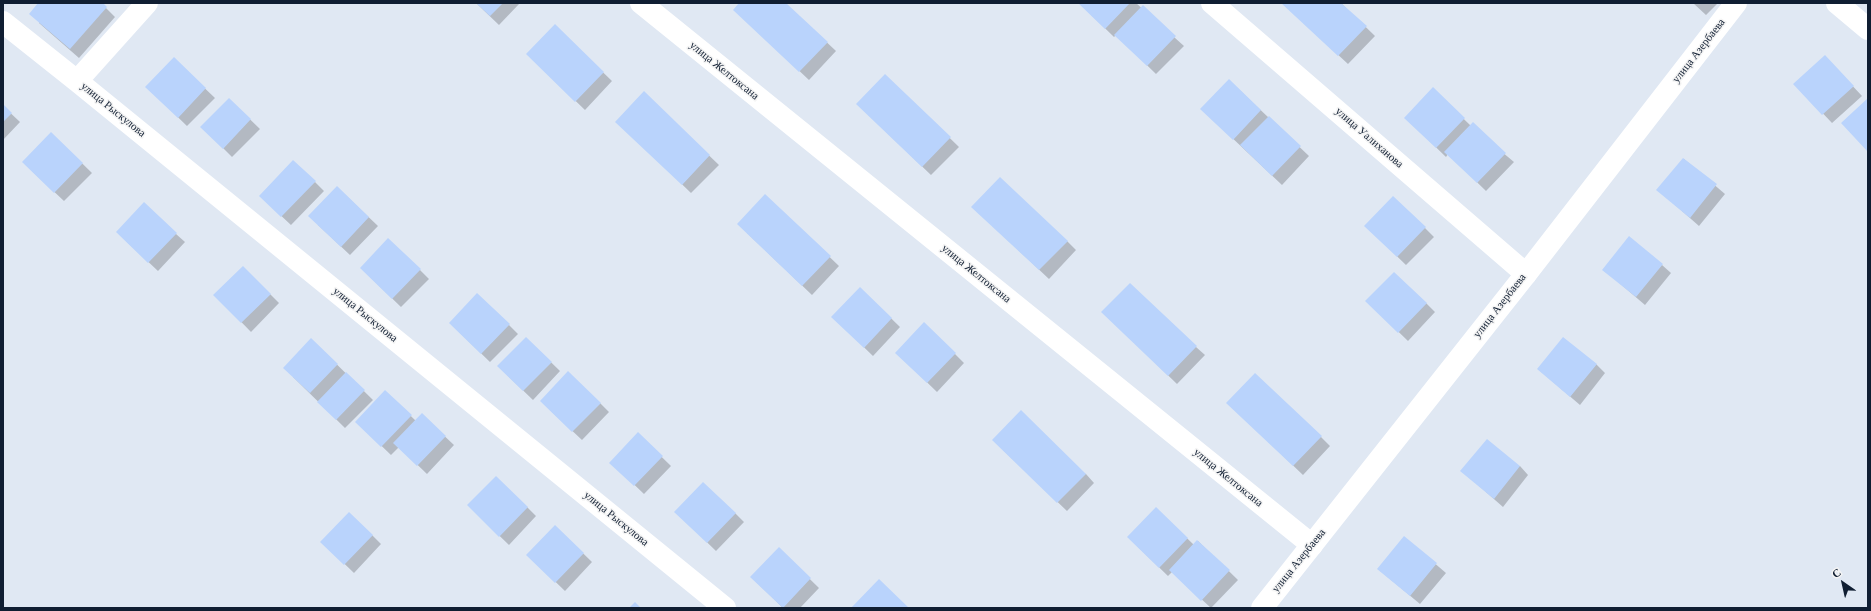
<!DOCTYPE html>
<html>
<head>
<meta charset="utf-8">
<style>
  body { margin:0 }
  #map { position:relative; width:1871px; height:611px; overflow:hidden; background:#e0e8f3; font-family:Georgia,serif }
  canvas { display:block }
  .frame { position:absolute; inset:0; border:4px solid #101e32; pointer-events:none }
  .north { position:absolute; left:1823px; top:563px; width:40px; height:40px; -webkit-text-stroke:3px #f4f4f4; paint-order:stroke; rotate:326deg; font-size:11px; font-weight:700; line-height:16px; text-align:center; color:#101e32 }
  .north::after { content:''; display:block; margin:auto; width:14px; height:18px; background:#101e32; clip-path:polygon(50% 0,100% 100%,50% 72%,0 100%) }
</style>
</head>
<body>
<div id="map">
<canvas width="1871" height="611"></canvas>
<div class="frame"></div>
<div class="north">С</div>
</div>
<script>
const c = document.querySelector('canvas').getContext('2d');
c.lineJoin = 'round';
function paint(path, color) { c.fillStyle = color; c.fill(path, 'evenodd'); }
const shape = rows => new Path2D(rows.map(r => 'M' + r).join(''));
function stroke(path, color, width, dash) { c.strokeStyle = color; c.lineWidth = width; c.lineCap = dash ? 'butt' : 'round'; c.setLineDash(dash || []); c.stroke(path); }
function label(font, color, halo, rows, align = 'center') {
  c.font = font + ' Georgia,serif'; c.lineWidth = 3; c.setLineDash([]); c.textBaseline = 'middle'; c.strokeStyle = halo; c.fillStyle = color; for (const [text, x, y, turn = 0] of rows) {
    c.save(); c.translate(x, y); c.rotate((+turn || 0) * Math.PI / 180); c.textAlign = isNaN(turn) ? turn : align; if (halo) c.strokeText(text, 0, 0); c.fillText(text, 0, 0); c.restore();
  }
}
paint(shape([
  [39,3,101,3,115,17,79,58,39,23],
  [476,3,520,3,499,25],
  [741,3,785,3,836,51,809,80,743,18],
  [1079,3,1136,3,1184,46,1156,74,1116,35,1114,37],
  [1282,3,1341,3,1375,36,1348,64],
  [1693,3,1718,3,1706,15],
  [555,26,612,81,585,110,527,54],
  [174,59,215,98,187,126,156,96],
  [1833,65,1862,96,1832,123,1795,84],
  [885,75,959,147,931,175,857,104],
  [1229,80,1309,156,1282,185,1210,117],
  [1433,89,1471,126,1514,162,1486,191,1448,154,1446,157,1414,126],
  [644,93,719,165,691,193,626,130],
  [229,99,260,129,232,157,202,127],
  [3,106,20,122,3,140],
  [51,133,92,173,64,201,32,171],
  [1684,159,1725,194,1699,226,1658,190],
  [315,182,324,191,291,225,260,196],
  [337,187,378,226,350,255,318,225],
  [765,195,839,266,812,295,747,233],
  [982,216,1067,241,1076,250,1049,279],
  [1425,228,1434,237,1406,265,1375,235],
  [176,234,185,242,158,271,126,241],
  [1662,265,1671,273,1645,305,1604,270],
  [243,267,279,303,251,332,215,295],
  [420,270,429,279,401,307,370,277],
  [860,288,900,327,873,356,842,326],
  [1426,303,1435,312,1408,341,1376,310],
  [1112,321,1196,347,1205,355,1177,384],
  [509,325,518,334,490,362,459,332],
  [526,338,560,371,533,400,507,375],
  [311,339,373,400,345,428,293,377],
  [955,354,964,363,937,392,905,361],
  [1596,364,1605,373,1580,405,1538,369],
  [385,391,416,421,422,415,454,445,427,474,399,447,391,455,365,430],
  [600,403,609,412,582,440,550,410],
  [1237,412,1321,437,1330,446,1303,475],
  [638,434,671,466,644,494,620,471],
  [1002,449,1086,474,1094,483,1067,511],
  [1520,466,1528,475,1503,507,1462,471],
  [527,507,536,516,509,545,477,514],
  [1156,508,1194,545,1198,541,1238,580,1211,608,1172,572,1168,576,1137,546],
  [735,513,744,522,716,551,684,520],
  [555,526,592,562,565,591,537,564],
  [372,535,381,544,354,573,322,542],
  [1404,537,1446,573,1420,604,1378,569],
  [779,549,819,588,800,608,783,608,751,577]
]), '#0003');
paint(shape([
  [38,3,103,3,107,7,70,49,29,14],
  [476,3,503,3,490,16],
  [739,3,786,3,828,42,799,72,733,10],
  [1078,3,1130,3,1105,29],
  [1281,3,1341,3,1367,26,1338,56],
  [1143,5,1176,36,1147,66,1114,35],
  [555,24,604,72,575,102,526,54],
  [1825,55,1854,86,1822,115,1793,84],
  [174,57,206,88,178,118,145,87],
  [885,74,951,137,922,167,856,104],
  [1229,79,1261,110,1233,140,1200,109],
  [1433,87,1465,118,1436,148,1404,118],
  [644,91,710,155,682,185,615,122],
  [229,98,251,119,223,149,200,127],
  [1868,98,1868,152,1841,123],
  [3,104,12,113,3,122],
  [1269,116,1301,146,1272,176,1240,145],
  [1473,122,1506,153,1477,183,1444,152],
  [51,132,83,163,54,193,22,162],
  [1683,158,1717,184,1690,218,1656,190],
  [293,160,316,181,281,217,259,196],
  [1000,177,1068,241,1039,270,971,207],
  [337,186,369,217,341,247,308,216],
  [765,194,831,256,802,286,737,224],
  [1393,196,1426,227,1397,257,1364,226],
  [144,202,177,233,148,263,116,232],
  [1629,236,1663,264,1636,297,1602,270],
  [388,238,421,269,392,299,360,268],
  [243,266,271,294,241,323,213,295],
  [1394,272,1427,303,1398,333,1365,301],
  [1130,283,1197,346,1168,376,1101,312],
  [860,287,892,318,864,348,831,317],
  [477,293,510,324,481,354,449,323],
  [924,322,956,353,927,383,895,353],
  [526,337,552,362,523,391,497,366],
  [1563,337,1597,364,1570,397,1537,369],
  [311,338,338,364,310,393,283,368],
  [568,371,601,403,572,432,540,401],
  [346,372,365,390,336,420,317,402],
  [1255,373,1322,436,1293,466,1226,403],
  [385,390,412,415,381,447,355,422],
  [1021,410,1086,474,1057,503,992,440],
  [422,413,446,436,417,466,393,443],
  [638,432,663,456,634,486,609,463],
  [1487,439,1520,466,1494,499,1460,471],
  [496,476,528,507,499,537,467,505],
  [703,482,736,513,707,543,674,512],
  [1156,507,1188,538,1159,568,1127,537],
  [349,512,373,535,344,565,320,542],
  [555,525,584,553,555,583,526,555],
  [1404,536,1437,563,1410,596,1377,569],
  [1197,540,1230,570,1201,601,1169,570],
  [779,547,811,578,783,608,750,577],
  [879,579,909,608,851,608],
  [635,602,641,608,629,608]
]), '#b9d3fc');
stroke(shape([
  [641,3,1312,545],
  [1212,3,1526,274],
  [1837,3,1868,29],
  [3,22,77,81,725,608],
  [77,81,147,3]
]), '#fff', 22);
stroke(shape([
  [1262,608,1526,274,1736,3]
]), '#fff', 22);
label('11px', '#101e32', '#f4f4f4', [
  ["улица Азербаева",1699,51,-52],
  ["улица Желтоксана",724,71,39],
  ["улица Рыскулова",113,110,39],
  ["улица Уалиханова",1369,138,41],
  ["улица Желтоксана",976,274,39],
  ["улица Азербаева",1500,306,-52],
  ["улица Рыскулова",365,315,39],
  ["улица Желтоксана",1228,478,39],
  ["улица Рыскулова",616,519,39],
  ["улица Азербаева",1299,561,-51]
]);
</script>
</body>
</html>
